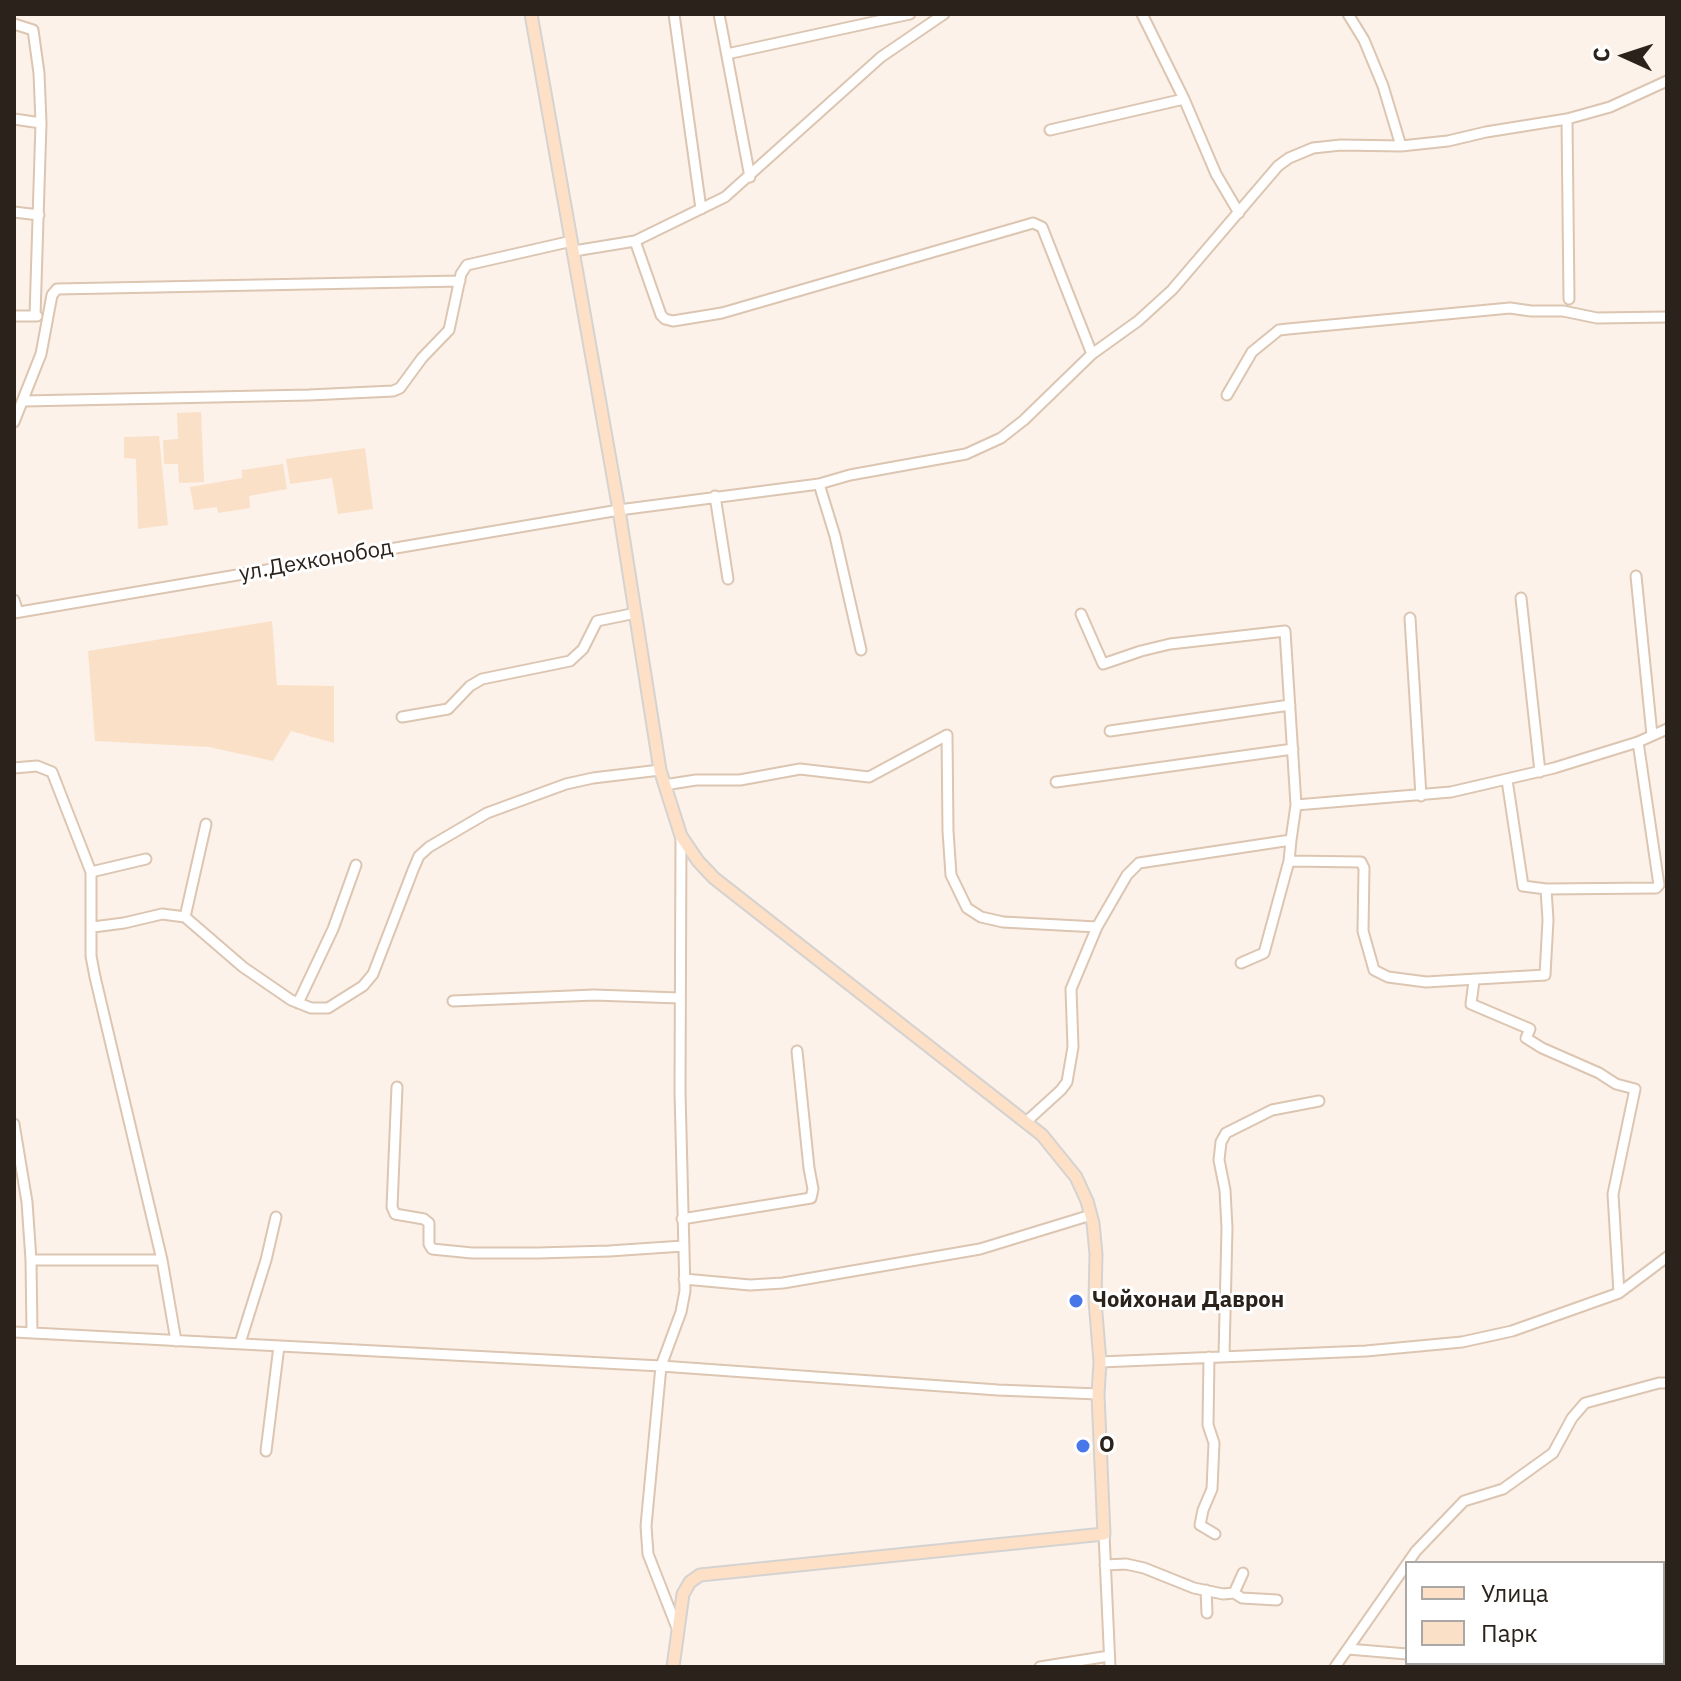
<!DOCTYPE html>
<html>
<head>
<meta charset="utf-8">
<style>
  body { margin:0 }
  #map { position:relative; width:1681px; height:1681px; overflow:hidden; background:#fcf2ea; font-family:"IBM Plex Sans",sans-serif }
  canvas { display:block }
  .frame { position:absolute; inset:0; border:16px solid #2b231b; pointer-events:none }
  .legend { position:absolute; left:1405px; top:1561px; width:260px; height:104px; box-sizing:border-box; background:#fff; border:2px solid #aaa7a4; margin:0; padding:10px 14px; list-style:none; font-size:24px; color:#2b231b }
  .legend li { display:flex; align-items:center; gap:16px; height:40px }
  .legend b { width:40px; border:2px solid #aaa7a4 }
  .north { position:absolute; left:1585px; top:16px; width:80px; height:80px; -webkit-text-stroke:6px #fff; paint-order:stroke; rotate:273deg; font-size:22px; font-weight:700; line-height:32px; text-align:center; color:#2b231b }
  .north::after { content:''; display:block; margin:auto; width:28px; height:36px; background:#2b231b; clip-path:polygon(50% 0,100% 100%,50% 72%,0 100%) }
</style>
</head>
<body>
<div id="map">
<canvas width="1681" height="1681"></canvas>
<div class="frame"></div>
<ul class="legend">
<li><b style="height:10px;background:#fde0c6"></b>Улица</li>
<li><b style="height:22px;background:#fbe0c8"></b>Парк</li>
</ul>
<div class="north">С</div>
</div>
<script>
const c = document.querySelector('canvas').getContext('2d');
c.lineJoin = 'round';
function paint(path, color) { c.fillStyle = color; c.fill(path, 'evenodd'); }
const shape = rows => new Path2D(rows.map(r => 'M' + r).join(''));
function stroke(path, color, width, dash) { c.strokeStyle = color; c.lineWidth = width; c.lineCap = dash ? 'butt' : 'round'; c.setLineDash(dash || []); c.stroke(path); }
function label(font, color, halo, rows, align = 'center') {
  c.font = font + ' "IBM Plex Sans",sans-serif'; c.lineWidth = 6; c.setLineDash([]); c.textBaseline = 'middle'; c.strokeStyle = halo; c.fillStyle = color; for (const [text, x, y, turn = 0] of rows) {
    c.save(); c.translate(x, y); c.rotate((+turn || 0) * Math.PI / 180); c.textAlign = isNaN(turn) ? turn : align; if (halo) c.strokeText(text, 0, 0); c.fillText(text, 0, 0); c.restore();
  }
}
paint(shape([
  [201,412,204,482,179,483,178,464,164,464,163,440,178,439,177,413],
  [159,436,168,525,138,529,136,459,124,458,124,437],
  [365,448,373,509,338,514,332,478,290,484,286,459],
  [283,464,287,489,249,496,250,508,218,513,217,507,194,510,190,487,242,478,242,470],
  [272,621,277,685,334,686,334,743,291,731,273,761,209,747,95,741,88,651]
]), '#fbe0c8');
const minor = shape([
  [674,14,701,209],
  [719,14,750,177],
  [1142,14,1184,99,1216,174,1239,213],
  [1348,14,1364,40,1383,86,1401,146],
  [14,24,33,30,39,73,41,123,35,316],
  [727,54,910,14],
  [14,119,41,123],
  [1567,119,1569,299],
  [1050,130,1184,99],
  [14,212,39,215],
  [635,241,725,197,881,57,944,14],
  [574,251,635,241,661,315,665,319,673,321,722,313,1033,223,1042,227,1092,354],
  [14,316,37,316],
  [1227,395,1252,352,1279,330,1288,329,1510,308,1531,311,1563,311,1597,318,1667,317],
  [24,401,309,395,393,391,400,388,422,358,449,330,461,274,467,265,572,241],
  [14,422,41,354,52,295,57,289,460,281],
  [819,484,835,536,861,650],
  [715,496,728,579],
  [1636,576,1652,735],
  [1521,598,1540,772],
  [14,600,18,612],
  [14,613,619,510,819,484,850,475,966,454,1001,438,1024,420,1092,354,1138,321,1172,290,1278,166,1289,158,1313,148,1341,145,1401,146,1448,141,1486,132,1567,119,1610,107,1667,81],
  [1081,614,1103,664,1141,651,1170,644,1285,631,1296,805,1291,840],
  [1410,618,1421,796],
  [402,717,448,709,470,686,482,679,570,661,583,649,597,621,636,613],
  [1110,731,1290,705],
  [14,768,37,766,52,772,91,872,91,956,95,977,162,1260,176,1341],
  [1507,780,1523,886,1546,889,1656,888,1659,885,1638,742],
  [1056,782,1293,749],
  [664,785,696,780,740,780,800,769,869,777,947,735,948,831,951,875,967,908,981,917,1003,922,1097,927],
  [1296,805,1451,792,1554,768,1638,742,1667,729],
  [681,836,680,1092,685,1291,681,1312,661,1366,998,1390,1098,1394],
  [91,872,146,859],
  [185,917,206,824],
  [93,927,124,923,162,914,185,917,243,967,291,1000,311,1008,328,1008,363,986,373,974,413,870,419,856,429,847,487,813,566,784,593,778,660,770],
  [1241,963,1264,953,1289,861],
  [1474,981,1471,1004,1530,1029,1526,1038,1542,1048,1599,1073,1616,1084,1635,1089,1613,1194,1619,1293],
  [453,1001,594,995,679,998],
  [298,1003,333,929,356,865],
  [397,1087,392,1207,395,1214,424,1219,429,1223,429,1244,432,1249,472,1253,538,1253,609,1251,683,1246],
  [1027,1121,1061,1090,1067,1082,1073,1047,1071,989,1097,927,1127,875,1139,863,1291,840,1289,861,1361,862,1364,868,1363,931,1374,970,1388,977,1426,982,1545,975,1548,920,1546,889],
  [14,1124,27,1202,31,1260,32,1333],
  [682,1219,811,1198,813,1189,809,1168,797,1051],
  [31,1260,162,1260],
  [684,1279,750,1285,783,1283,980,1249,1091,1215],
  [14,1332,661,1366,646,1526,648,1554,677,1628],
  [240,1343,266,1260,276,1217],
  [1224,1356,1227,1228,1225,1190,1219,1160,1221,1142,1226,1133,1272,1110,1319,1101],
  [1209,1357,1208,1425,1214,1443,1212,1489,1203,1510,1200,1525,1215,1534],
  [1100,1362,1366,1351,1462,1342,1512,1331,1619,1293,1667,1257],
  [266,1451,279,1346],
  [1104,1534,1110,1667],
  [1105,1565,1126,1564,1144,1568,1194,1588,1223,1594,1234,1593,1243,1573],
  [1206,1590,1207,1613],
  [1234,1593,1242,1598,1277,1600],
  [1348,1649,1407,1654],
  [1533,1663,1573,1667],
  [1040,1667,1109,1656],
  [1335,1667,1416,1551,1464,1501,1503,1489,1553,1453,1572,1418,1585,1403,1659,1383,1667,1383]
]);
const major = shape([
  [531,14,619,510,660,770,681,836,698,861,714,878,1042,1135,1076,1177,1087,1201,1093,1223,1096,1254,1095,1301,1100,1362,1098,1394,1104,1534,700,1575,690,1582,683,1594,673,1667]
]);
stroke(minor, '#dcc5b1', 13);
stroke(major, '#d5d3d1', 15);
stroke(minor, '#fff', 9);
stroke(major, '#fde0c6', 11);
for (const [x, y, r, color] of [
  [1076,1301,8,"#4777e9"],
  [1083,1446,8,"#4777e9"]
]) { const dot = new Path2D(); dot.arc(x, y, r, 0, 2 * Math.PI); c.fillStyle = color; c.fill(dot); stroke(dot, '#fff', 3); }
label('22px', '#2b231b', '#fff', [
  ["ул.Дехконобод",316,561,-10]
]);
label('bold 22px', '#2b231b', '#fff', [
  ["Чойхонаи Даврон",1092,1301],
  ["O",1099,1446]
], 'left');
</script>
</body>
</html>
